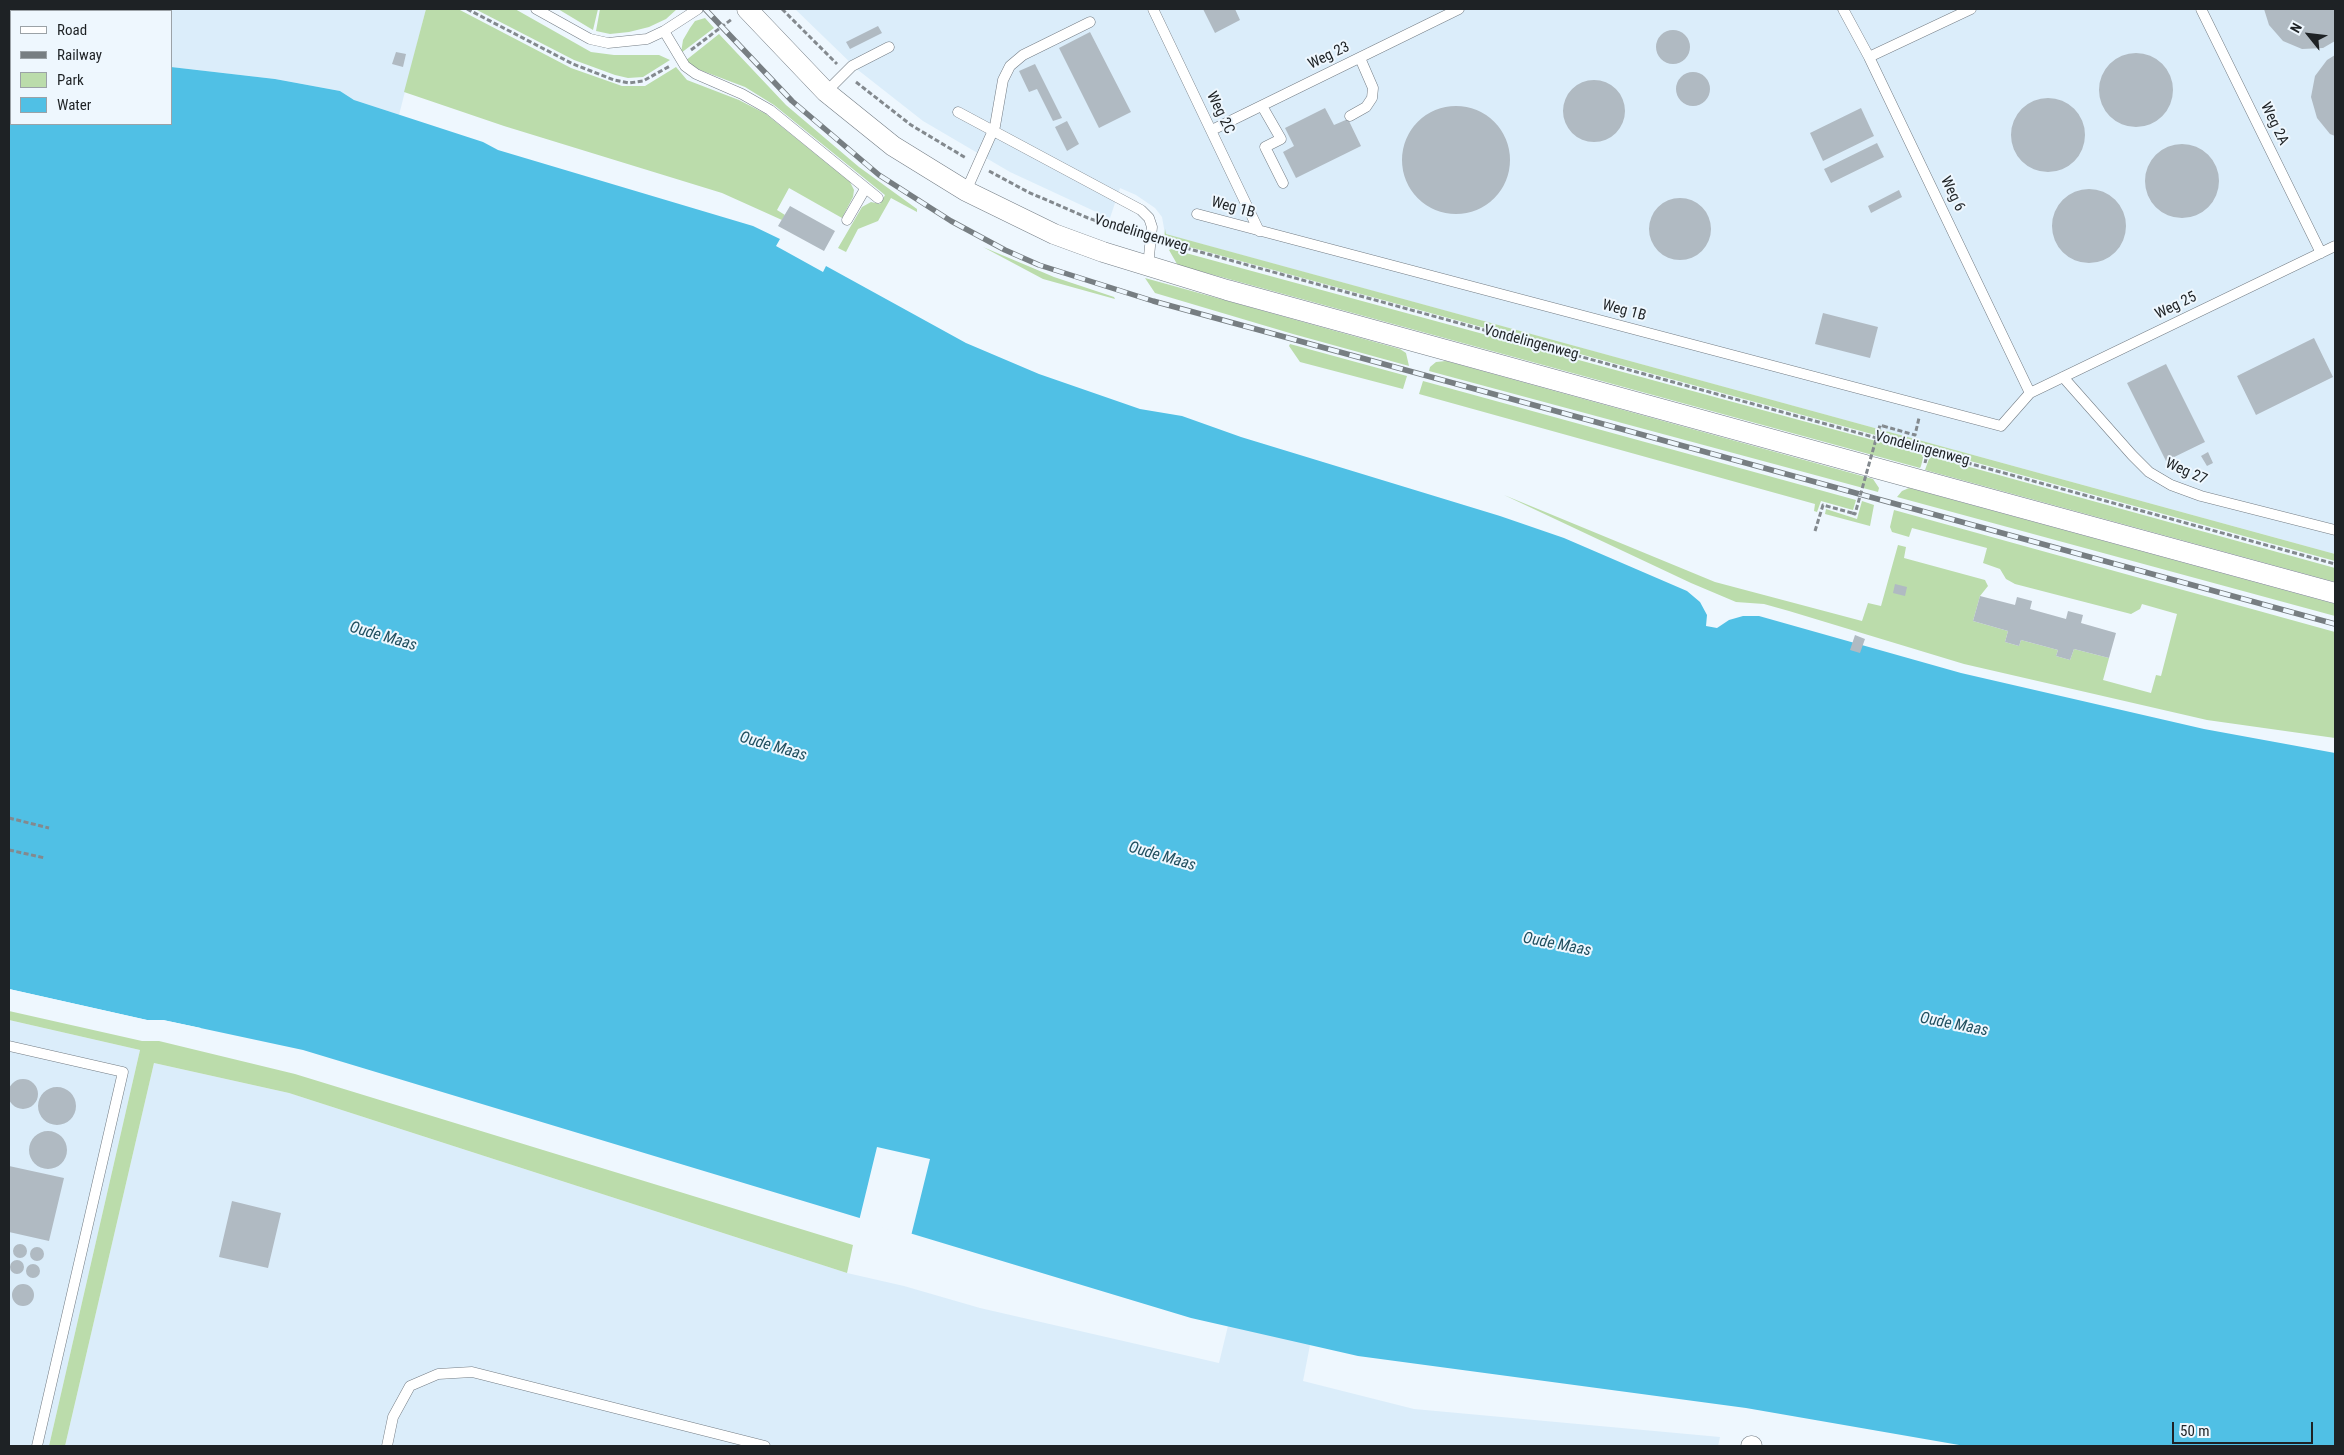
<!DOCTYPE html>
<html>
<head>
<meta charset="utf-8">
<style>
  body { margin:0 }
  #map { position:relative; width:2344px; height:1455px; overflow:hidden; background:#eef7fe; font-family:"Roboto Condensed",sans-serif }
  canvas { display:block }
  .frame { position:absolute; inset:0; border:10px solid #1e2225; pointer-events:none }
  .legend { position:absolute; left:10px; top:10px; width:162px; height:115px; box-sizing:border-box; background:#eef7fe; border:1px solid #9ba2a7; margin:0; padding:6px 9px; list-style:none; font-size:15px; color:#1e2225 }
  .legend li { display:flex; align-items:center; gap:10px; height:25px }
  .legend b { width:25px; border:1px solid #9ba2a7 }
  .north { position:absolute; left:2284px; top:10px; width:50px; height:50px; -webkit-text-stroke:4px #eef7fe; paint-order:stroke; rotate:299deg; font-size:14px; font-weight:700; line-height:20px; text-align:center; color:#1e2225 }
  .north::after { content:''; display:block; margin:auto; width:18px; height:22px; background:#1e2225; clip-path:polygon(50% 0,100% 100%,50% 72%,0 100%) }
  .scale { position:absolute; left:2172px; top:1422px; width:141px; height:22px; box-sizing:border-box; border:2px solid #1e2225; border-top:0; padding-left:6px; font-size:15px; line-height:18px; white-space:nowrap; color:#1e2225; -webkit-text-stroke:4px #eef7fe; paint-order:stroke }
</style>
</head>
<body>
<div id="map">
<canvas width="2344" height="1455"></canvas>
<div class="frame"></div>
<ul class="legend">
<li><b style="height:6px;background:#fff"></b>Road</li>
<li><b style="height:6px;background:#777e82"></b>Railway</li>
<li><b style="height:14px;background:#bbdcab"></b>Park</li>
<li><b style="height:14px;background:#50c0e5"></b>Water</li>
</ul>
<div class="north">N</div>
<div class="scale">50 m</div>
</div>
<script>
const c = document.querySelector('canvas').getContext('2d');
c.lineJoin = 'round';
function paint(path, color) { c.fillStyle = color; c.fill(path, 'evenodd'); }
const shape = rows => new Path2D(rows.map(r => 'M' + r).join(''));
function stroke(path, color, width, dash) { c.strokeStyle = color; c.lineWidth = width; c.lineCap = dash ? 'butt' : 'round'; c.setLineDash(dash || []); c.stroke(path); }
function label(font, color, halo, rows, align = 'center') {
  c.font = font + ' "Roboto Condensed",sans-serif'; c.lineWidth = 4; c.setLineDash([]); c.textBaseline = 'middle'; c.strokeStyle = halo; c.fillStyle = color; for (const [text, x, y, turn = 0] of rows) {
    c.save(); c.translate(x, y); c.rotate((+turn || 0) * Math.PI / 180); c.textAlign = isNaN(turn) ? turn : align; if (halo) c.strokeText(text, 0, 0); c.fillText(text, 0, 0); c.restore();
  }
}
paint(shape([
  [9,9,426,9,399,115,354,100,340,91,275,79,171,67,171,11,11,11,11,54,9,54],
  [795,9,2335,9,2335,554,1165,234,1162,217,1155,208,1136,195,1120,188,1110,218,1107,217,1010,172,923,121,858,70],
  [9,1020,140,1050,49,1446,9,1446],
  [154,1063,289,1093,847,1273,904,1286,980,1308,1219,1363,1250,1235,1328,1253,1303,1381,1414,1409,1720,1437,1718,1446,65,1446]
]), '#dbedfa');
paint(shape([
  [426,9,458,9,571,68,622,86,645,86,676,67,687,80,739,100,766,114,850,182,854,190,853,197,842,218,789,188,777,210,785,215,782,220,722,193,504,126,404,92],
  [475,9,515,9,591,52,614,55,659,55,670,60,643,77,628,78,615,75,574,60],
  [558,9,598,9,593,30],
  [600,9,677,9,666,19,649,27,629,32,610,34,596,31],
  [705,18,714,28,681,53,683,40,690,28,695,21],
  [719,34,786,105,859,167,917,209,917,212,891,198,878,221,858,229,846,252,838,248,862,207,871,202,880,204,885,195,774,105,745,87,700,70,685,61],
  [1165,229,1166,234,2335,554,2335,561,1164,240],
  [983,247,1054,277,1114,297,1115,299,1043,279],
  [1171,249,1924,454,1921,466,1920,468,1181,266,1177,264,1169,250],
  [1145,278,1400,349,1406,353,1409,366,1293,334,1155,293],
  [1290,344,1407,376,1403,389,1300,362,1289,346],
  [1446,361,1873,479,1879,488,1878,492,1429,371,1430,367,1436,362],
  [1423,381,1856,500,1853,510,1821,501,1817,512,1814,511,1815,504,1419,394],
  [1930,456,2335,568,2335,582,1925,470],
  [1909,488,2335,604,2335,616,1897,497,1902,491],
  [1504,495,1715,582,1862,621,1868,603,1881,606,1898,545,1906,547,1904,558,1985,580,1988,586,1980,596,1973,621,2008,631,2005,642,2019,646,2021,640,2058,650,2056,656,2070,660,2074,649,2109,658,2103,680,2151,693,2156,675,2161,676,2177,614,2142,604,2140,609,2131,614,2015,584,2006,579,2000,569,1983,563,1987,548,1912,528,1909,537,1892,532,1890,527,1894,510,2335,632,2335,738,2207,720,1964,664,1789,611,1764,604,1736,602,1691,583],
  [1862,501,1874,505,1870,526,1825,514,1826,509,1857,519],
  [9,1011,142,1041,159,1041,295,1074,853,1245,847,1273,289,1093,154,1063,65,1446,49,1446,140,1050,9,1020]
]), '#bbdcab');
paint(shape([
  [9,54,11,54,11,124,171,124,171,67,275,79,340,91,354,100,483,142,498,150,753,226,780,239,776,246,823,272,826,266,966,343,1039,374,1140,409,1182,416,1241,437,1500,516,1564,538,1687,591,1700,602,1707,615,1706,626,1717,628,1729,620,1743,616,1759,616,1961,673,2204,729,2335,753,2335,1446,1965,1446,1746,1408,1358,1356,1191,1318,303,1050,163,1020,147,1020,9,989]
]), '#50c0e5');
paint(shape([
  [9,989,147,1020,163,1020,201,1028,200,1031,163,1023,146,1023,9,991],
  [877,1147,930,1159,911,1236,859,1221]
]), '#eef7fe');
paint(shape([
  [1203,9,1235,9,1240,20,1215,33],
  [2264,9,2335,9,2335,41,2323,48,2302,49,2283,41,2269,25],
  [878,26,882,33,850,49,846,42],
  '1656 47a17 17 0 1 1 34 0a17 17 0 1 1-34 0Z',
  [1090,32,1131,112,1099,128,1059,48],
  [396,52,406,54,403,67,392,64],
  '2099 90a37 37 0 1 1 74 0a37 37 0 1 1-74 0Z',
  [2335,55,2335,136,2330,134,2317,118,2311,97,2315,76,2327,60],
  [1035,64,1062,118,1053,121,1037,89,1029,92,1019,71],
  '1676 89a17 17 0 1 1 34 0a17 17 0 1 1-34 0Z',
  '1563 111a31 31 0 1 1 62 0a31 31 0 1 1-62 0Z',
  '2011 135a37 37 0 1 1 74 0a37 37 0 1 1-74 0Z',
  '1402 160a54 54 0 1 1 108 0a54 54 0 1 1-108 0Z',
  [1325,108,1334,125,1348,119,1361,146,1296,178,1283,152,1294,146,1285,128],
  [1861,108,1874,136,1823,161,1810,133],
  [1067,121,1079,144,1067,151,1055,127],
  [1877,143,1884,157,1831,183,1824,169],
  '2145 181a37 37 0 1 1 74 0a37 37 0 1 1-74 0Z',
  '2052 226a37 37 0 1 1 74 0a37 37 0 1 1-74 0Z',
  [1899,190,1902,197,1871,213,1868,206],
  '1649 229a31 31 0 1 1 62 0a31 31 0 1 1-62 0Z',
  [790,206,835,231,824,251,778,226],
  [1823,313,1878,327,1870,358,1815,344],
  [2314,338,2333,377,2256,415,2237,376],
  [2166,364,2205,442,2166,461,2127,383],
  [2208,452,2213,463,2207,466,2201,456],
  [1895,584,1907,587,1905,596,1893,593],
  [1980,596,2015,605,2017,597,2032,601,2030,609,2066,619,2068,611,2083,615,2081,623,2116,633,2109,658,2074,649,2070,660,2056,656,2058,650,2021,640,2019,646,2005,642,2008,631,1973,621],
  [1855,635,1865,639,1860,653,1850,650],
  '8 1094a15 15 0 1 1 30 0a15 15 0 1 1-30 0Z',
  '38 1106a19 19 0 1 1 38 0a19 19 0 1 1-38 0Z',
  '29 1150a19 19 0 1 1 38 0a19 19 0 1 1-38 0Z',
  [9,1166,64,1178,49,1241,9,1232],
  [232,1201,281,1213,268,1268,219,1257],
  '13 1251a7 7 0 1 1 14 0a7 7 0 1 1-14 0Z',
  '30 1254a7 7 0 1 1 14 0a7 7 0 1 1-14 0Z',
  '10 1267a7 7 0 1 1 14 0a7 7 0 1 1-14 0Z',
  '26 1271a7 7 0 1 1 14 0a7 7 0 1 1-14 0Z',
  '12 1295a11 11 0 1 1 22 0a11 11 0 1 1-22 0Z'
]), '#b0bac2');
const service = shape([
  [536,9,590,39,608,43,647,39,664,31,685,66,696,74,742,94,770,110,878,198],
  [1153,9,1259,231],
  [1843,9,1869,57,2030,393],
  [2201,9,2321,253],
  [664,31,698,9],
  [1869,57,1971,9],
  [826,92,852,66,889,47],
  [1262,106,1281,139,1265,147,1283,183],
  [958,112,1141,210,1149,218,1152,227,1148,266],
  [1350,116,1366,107,1372,98,1373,88,1360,58],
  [1212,130,1459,9],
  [966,191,995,126,1003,80,1010,66,1023,55,1090,22],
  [1197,214,2001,426,2030,393,2335,246],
  [847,220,865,189],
  [2063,377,2132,455,2149,472,2171,485,2201,496,2335,530],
  [9,1046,123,1072,37,1446],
  [387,1446,393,1417,410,1386,438,1374,472,1372,765,1446]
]);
const minor = shape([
  [747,9,826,92,893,146,966,191,1054,234,1103,252,1227,290,1865,465],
  [1872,467,2335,593],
  [1751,1446,1752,1446]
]);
stroke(service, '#747d85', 11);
stroke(minor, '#747d85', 21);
stroke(shape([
  [467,9,573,64,614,80,629,83,643,81,670,66],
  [782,9,837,64],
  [691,50,732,19],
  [856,82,911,125,966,158],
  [989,171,1028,192,1088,218,1139,235],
  [1164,242,2335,564],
  [1883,426,1915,435,1919,418],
  [1925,463,1928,451],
  [1815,531,1823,505,1852,513],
  [9,818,49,828],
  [9,850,45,858]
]), '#83898e', 3, [5, 2.5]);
stroke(service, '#fff', 10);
stroke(minor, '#fff', 20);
const rail = shape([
  [705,9,792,101,879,175,951,221,1005,250,1039,265,1153,301,2335,624]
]);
stroke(rail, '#777e82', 5.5);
stroke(rail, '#eef7fe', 4, [11]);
stroke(shape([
  [1852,513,1855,514,1880,425,1883,426]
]), '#83898e', 3, [5, 2.5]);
label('15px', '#1e2225', '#eef7fe', [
  ["Weg 23",1329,56,-26],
  ["Weg 2C",1220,113,64],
  ["Weg 2A",2274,124,64],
  ["Weg 6",1952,194,64],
  ["Weg 1B",1233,208,15],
  ["Vondelingenweg",1141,234,17],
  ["Weg 25",2176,306,-26],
  ["Weg 1B",1624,311,15],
  ["Vondelingenweg",1531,343,15],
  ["Vondelingenweg",1922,449,15],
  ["Weg 27",2186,472,24]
]);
label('italic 16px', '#215060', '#eef7fe', [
  ["Oude Maas",383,637,16],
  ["Oude Maas",773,747,16],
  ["Oude Maas",1162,857,16],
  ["Oude Maas",1557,945,11],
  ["Oude Maas",1954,1025,11]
]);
</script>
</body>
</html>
